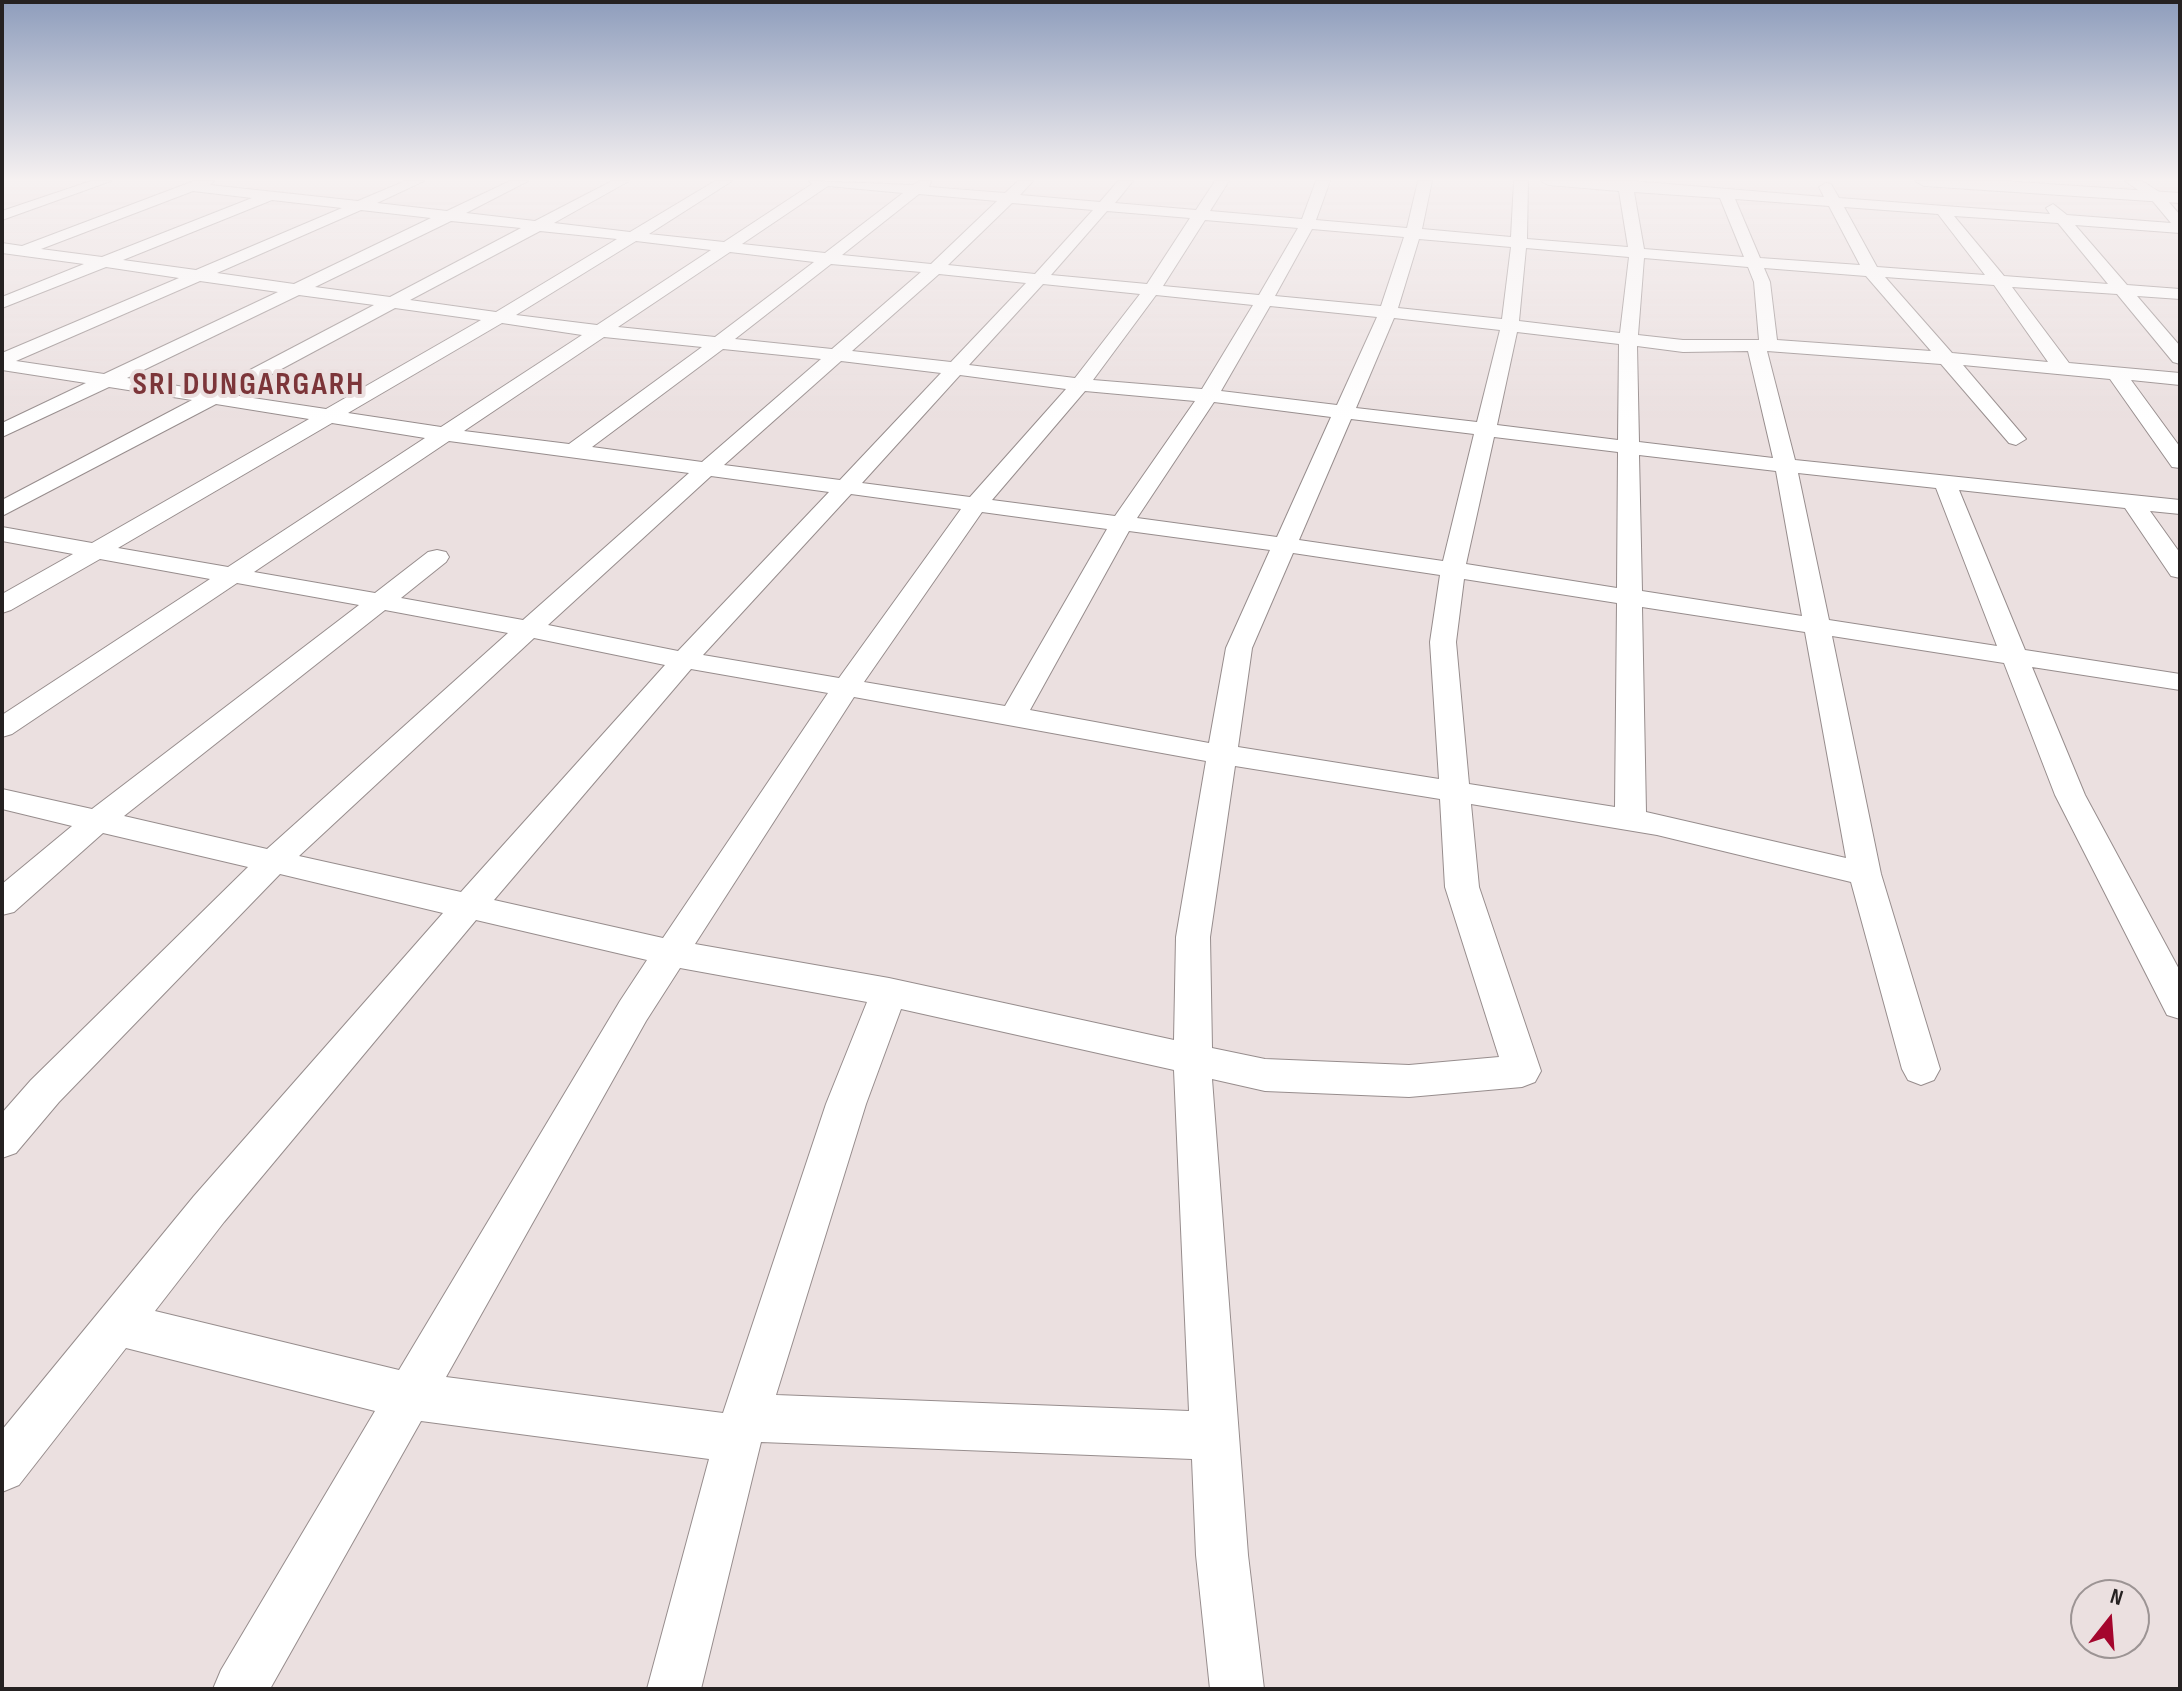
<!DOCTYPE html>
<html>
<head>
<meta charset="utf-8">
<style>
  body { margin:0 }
  #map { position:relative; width:2182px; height:1691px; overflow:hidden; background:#ebe0e0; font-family:"Sofia Sans Condensed",sans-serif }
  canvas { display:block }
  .frame { position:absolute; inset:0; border:4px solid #252121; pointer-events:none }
  .north { position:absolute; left:2070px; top:1579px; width:80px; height:80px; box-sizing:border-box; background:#ebe0e0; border:2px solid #9c9494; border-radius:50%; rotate:17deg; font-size:22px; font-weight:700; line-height:32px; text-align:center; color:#252121 }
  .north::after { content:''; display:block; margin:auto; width:28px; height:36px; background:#a4062d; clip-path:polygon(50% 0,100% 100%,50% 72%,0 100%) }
</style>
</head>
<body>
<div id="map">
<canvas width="2182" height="1691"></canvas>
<div class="frame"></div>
<div class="north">N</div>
</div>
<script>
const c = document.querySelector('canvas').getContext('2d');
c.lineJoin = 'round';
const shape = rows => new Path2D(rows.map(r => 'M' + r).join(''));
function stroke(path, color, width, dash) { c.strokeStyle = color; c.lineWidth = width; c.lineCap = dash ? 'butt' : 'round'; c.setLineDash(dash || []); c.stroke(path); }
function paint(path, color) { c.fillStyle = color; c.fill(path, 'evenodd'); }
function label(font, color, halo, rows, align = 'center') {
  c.font = font + ' "Sofia Sans Condensed",sans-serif'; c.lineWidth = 8; c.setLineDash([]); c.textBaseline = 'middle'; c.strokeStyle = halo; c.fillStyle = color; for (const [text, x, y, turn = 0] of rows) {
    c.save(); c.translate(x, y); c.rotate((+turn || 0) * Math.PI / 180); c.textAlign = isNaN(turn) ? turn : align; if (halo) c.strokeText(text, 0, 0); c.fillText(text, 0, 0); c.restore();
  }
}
const minor = shape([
  [91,181,111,181,2,220,2,211,91,181],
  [194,181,214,181,210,185,358,201,405,181,424,181,377,203,447,211,510,181,528,181,466,213,535,221,612,181,629,181,554,223,630,232,715,181,732,181,649,234,724,242,812,184,809,181,913,185,919,181,931,181,929,187,1005,193,1018,181,1033,181,1020,195,1100,202,1118,181,1133,181,1115,203,1196,210,1215,181,1229,181,1210,211,1302,219,1316,181,1330,181,1316,220,1407,228,1418,181,1432,181,1422,229,1511,237,1514,181,1528,181,1527,239,1628,247,1619,191,1548,185,1541,181,1632,181,1824,197,1819,187,1826,183,1831,184,1839,198,2050,214,2046,208,2053,204,2067,215,2171,223,2151,199,2125,181,2142,181,2161,193,2180,215,2180,233,2075,225,2127,285,2180,289,2180,299,2137,296,2180,346,2180,364,2173,362,2117,294,2012,287,2069,363,2180,373,2180,385,2131,380,2180,447,2180,468,2172,467,2110,379,1963,365,2026,439,2016,445,2009,443,1941,364,1767,351,1795,460,2180,500,2180,514,2150,511,2180,553,2180,578,2171,576,2125,508,1959,490,2025,650,2180,674,2180,690,2032,667,2085,795,2180,971,2180,1019,2167,1015,2055,795,2004,663,1832,636,1881,874,1940,1069,1934,1080,1921,1085,1908,1080,1902,1069,1851,882,1657,835,1471,804,1479,887,1541,1071,1535,1082,1522,1087,1409,1097,1265,1091,1212,1079,1248,1555,1264,1689,1210,1689,1196,1555,1192,1459,761,1442,701,1689,647,1689,709,1459,421,1421,270,1689,213,1689,221,1670,375,1411,126,1348,19,1485,2,1492,2,1430,194,1196,443,913,280,874,59,1102,16,1153,2,1158,2,1113,31,1080,248,867,103,833,14,912,2,915,2,884,72,826,2,809,2,789,92,809,359,605,237,583,12,734,2,737,2,715,210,579,100,559,11,610,2,613,2,594,73,554,2,541,2,527,92,543,309,419,216,404,2,516,2,500,192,400,109,387,2,437,2,423,86,383,2,370,2,353,179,278,106,267,2,308,2,297,84,264,2,253,2,243,22,246,194,181],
  [828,186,903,193,825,253,742,244,828,186],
  [193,191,252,198,102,257,41,249,193,191],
  [1634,192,1720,198,1744,257,1644,249,1634,192],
  [919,194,997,201,931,264,842,255,919,194],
  [1735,199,1829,206,1860,265,1760,258,1735,199],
  [272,200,342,208,196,270,123,260,272,200],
  [1012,203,1093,210,1035,274,948,265,1012,203],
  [1844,207,1938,214,1985,275,1877,267,1844,207],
  [361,210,431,218,294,284,217,273,361,210],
  [1107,211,1190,218,1147,284,1051,275,1107,211],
  [1954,216,2058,223,2108,284,2004,276,1954,216],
  [1205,220,1298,228,1259,295,1163,286,1205,220],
  [451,221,521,228,390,297,315,287,451,221],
  [1312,229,1404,237,1381,306,1275,296,1312,229],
  [540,231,617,239,496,312,410,300,540,231],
  [1419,239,1511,247,1502,319,1398,308,1419,239],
  [636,241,711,250,597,325,516,315,636,241],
  [1526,248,1629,257,1620,333,1519,321,1526,248],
  [730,252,814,262,715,337,618,327,730,252],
  [1644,258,1748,267,1754,282,1759,340,1683,340,1638,335,1644,258],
  [831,264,921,272,832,349,735,339,831,264],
  [1764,268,1866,276,1931,351,1777,340,1770,282,1764,268],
  [939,274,1026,283,951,362,852,351,939,274],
  [1885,277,1994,285,2048,362,1952,353,1885,277],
  [200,281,278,292,104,374,16,361,200,281],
  [1043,284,1140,294,1075,378,969,365,1043,284],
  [299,295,374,305,210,391,127,378,299,295],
  [1156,295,1253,305,1202,389,1093,380,1156,295],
  [1270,306,1377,317,1337,405,1221,391,1270,306],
  [395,308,481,320,326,409,233,395,395,308],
  [1394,318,1500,330,1477,422,1356,408,1394,318],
  [502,323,582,335,441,427,348,413,502,323],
  [1517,332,1619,344,1618,440,1497,425,1517,332],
  [604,337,702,347,569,444,464,431,604,337],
  [1637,346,1683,352,1748,351,1773,458,1639,442,1637,346],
  [723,349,821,359,702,462,592,447,723,349],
  [841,361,941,373,840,480,724,465,841,361],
  [960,375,1066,389,970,497,862,483,960,375],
  [1085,391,1195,401,1115,516,992,500,1085,391],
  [1214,402,1331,417,1277,537,1137,518,1214,402],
  [1351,419,1474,434,1443,561,1299,540,1351,419],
  [332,423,425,438,228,567,118,548,332,423],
  [1494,437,1618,452,1617,588,1466,564,1494,437],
  [449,441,689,473,523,620,401,598,446,562,449,557,446,552,437,550,428,552,375,593,254,572,449,441],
  [1639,455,1776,471,1802,616,1642,591,1639,455],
  [1798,473,1936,488,1997,646,1829,620,1798,473],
  [711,476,829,492,678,651,548,625,711,476],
  [851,494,961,509,839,678,703,655,851,494],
  [982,512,1107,529,1005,706,864,682,982,512],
  [1129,531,1270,550,1226,648,1209,743,1030,710,1129,531],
  [1293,553,1440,575,1430,642,1439,779,1238,747,1252,648,1293,553],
  [1464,579,1617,603,1615,807,1469,784,1456,642,1464,579],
  [1642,607,1805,632,1846,858,1646,812,1642,607],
  [385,610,508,633,267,849,124,816,385,610],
  [534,638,665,665,461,892,299,856,534,638],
  [691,669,828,693,663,938,494,900,691,669],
  [854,697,1206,761,1176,937,1174,1040,889,978,695,944,854,697],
  [1235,766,1440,799,1445,887,1499,1057,1409,1065,1265,1059,1212,1048,1210,937,1235,766],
  [476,920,647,960,620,1001,399,1370,155,1311,224,1222,476,920],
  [680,968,867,1002,826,1104,723,1413,446,1377,646,1021,680,968],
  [901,1009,1174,1070,1189,1411,776,1395,866,1104,901,1009]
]);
const tertiary = shape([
  [1915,181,2003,181,2180,193,2180,203,1924,186,1915,181]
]);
stroke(minor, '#978d8d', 2);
stroke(tertiary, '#978d8d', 2);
paint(minor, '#fff');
paint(tertiary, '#fff');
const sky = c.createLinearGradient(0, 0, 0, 418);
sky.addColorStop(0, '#8e9dbc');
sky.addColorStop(0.43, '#f6f1f1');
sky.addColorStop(1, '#f6f1f100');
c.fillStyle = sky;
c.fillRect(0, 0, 2182, 418);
c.letterSpacing = '2px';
label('bold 32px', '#7c3539', '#ebe0e0', [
  ["SRI DUNGARGARH",249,386]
]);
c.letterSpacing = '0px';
</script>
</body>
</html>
